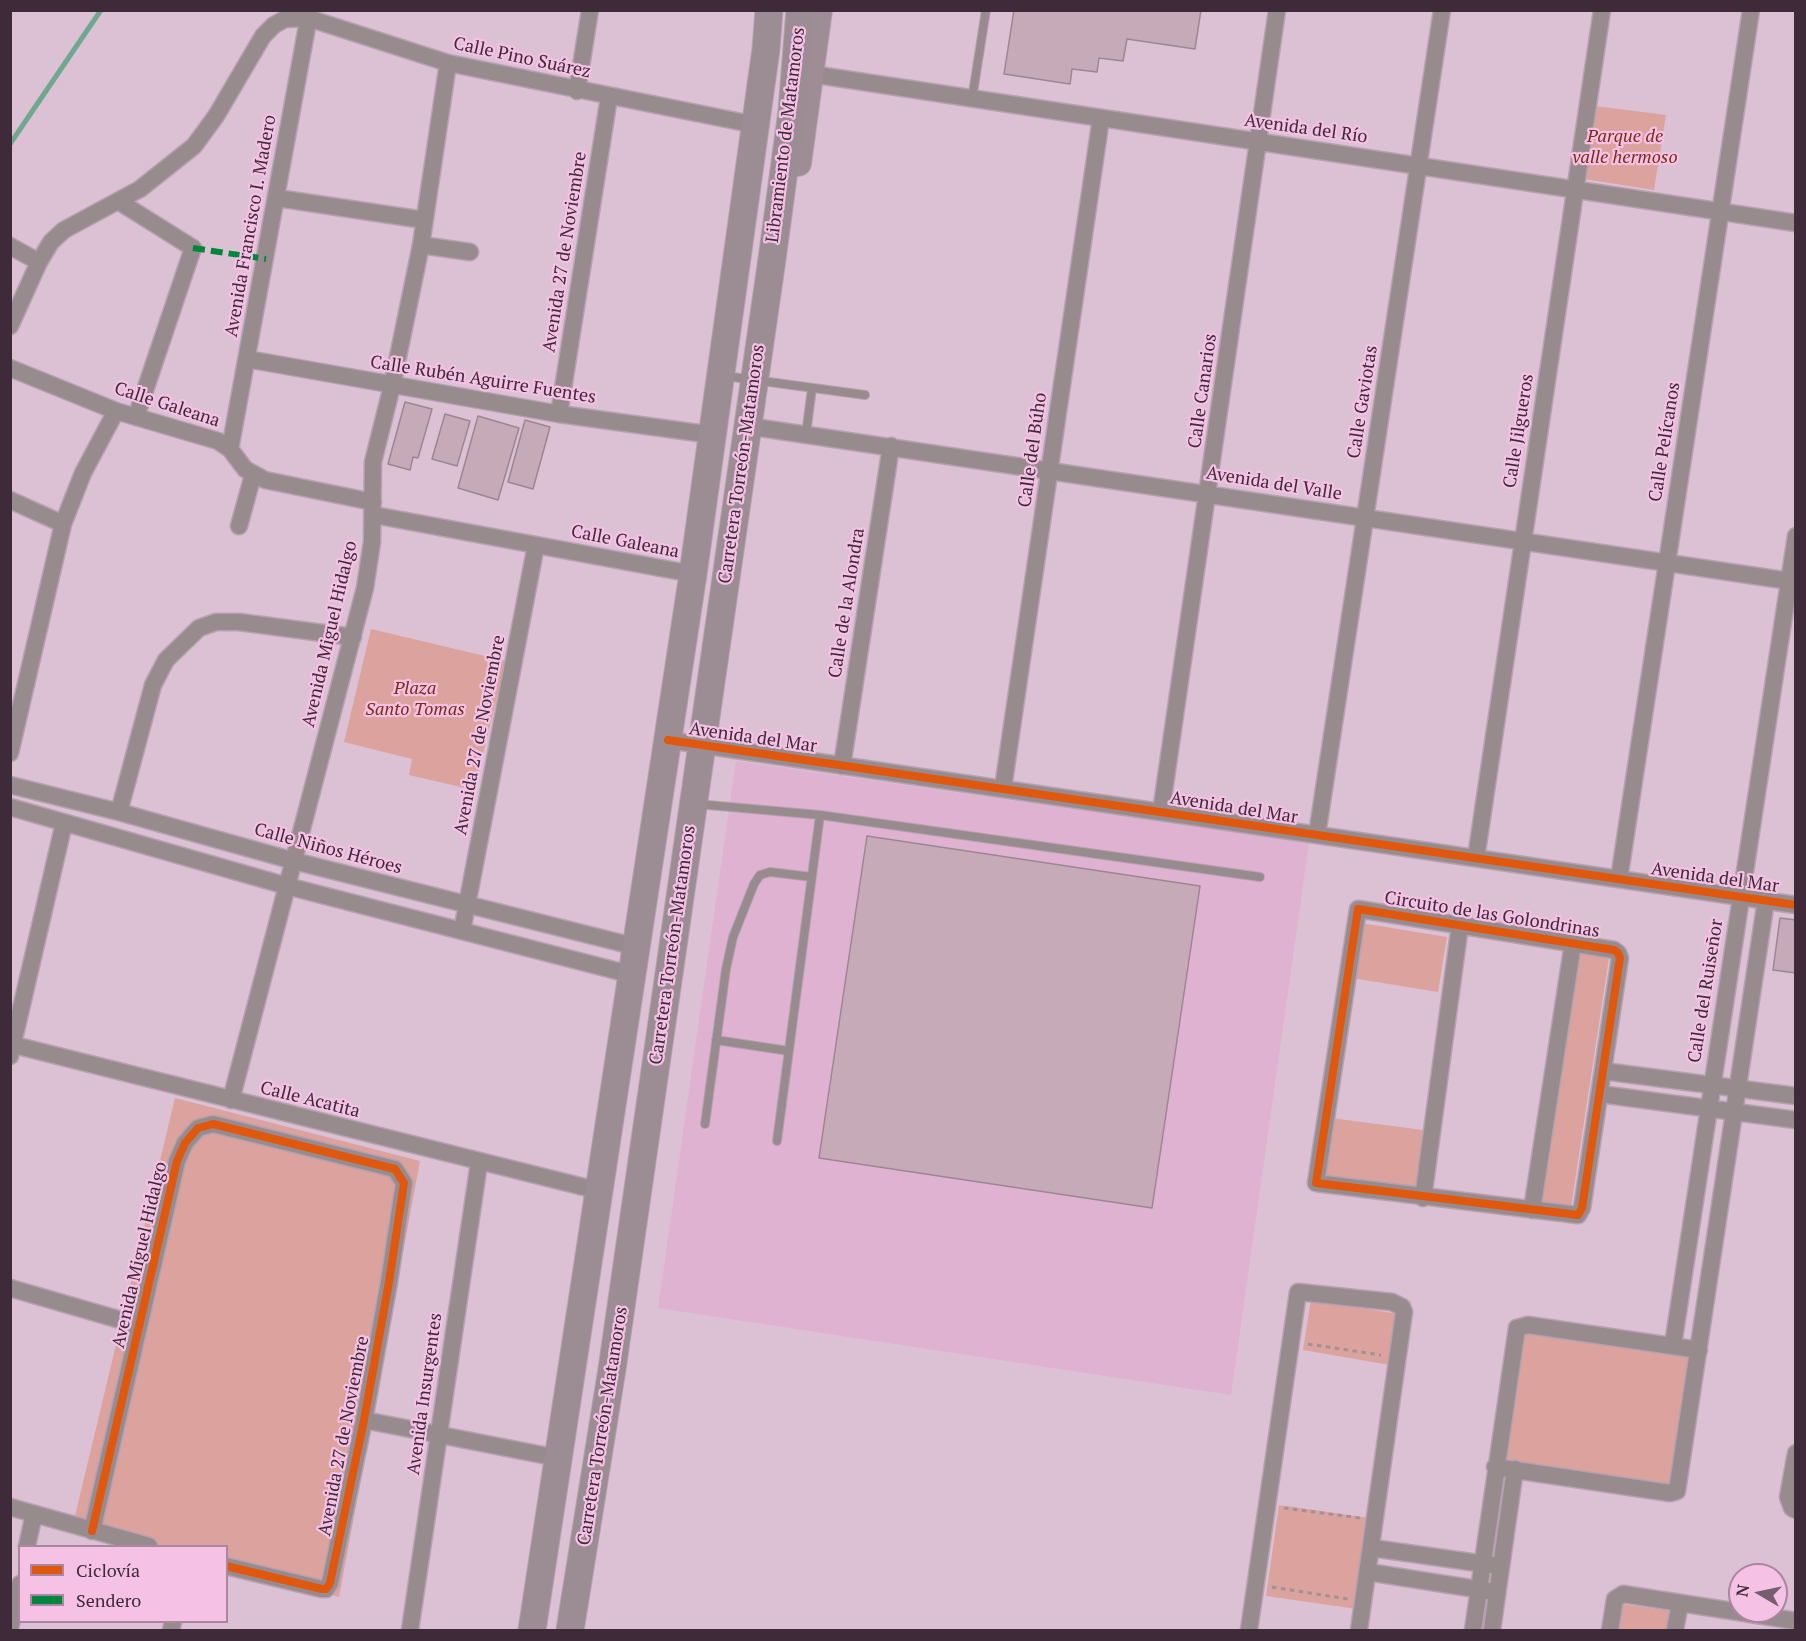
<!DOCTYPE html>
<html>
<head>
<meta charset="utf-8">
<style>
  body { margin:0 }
  #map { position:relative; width:1806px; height:1641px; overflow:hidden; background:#dcc0d4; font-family:"PT Serif",serif }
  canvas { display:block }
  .frame { position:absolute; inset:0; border:12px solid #3e2a38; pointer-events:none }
  .legend { position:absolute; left:18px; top:1545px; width:210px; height:78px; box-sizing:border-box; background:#f5c1e5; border:2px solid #ac85a0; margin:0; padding:8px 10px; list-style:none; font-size:18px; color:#3e2a38 }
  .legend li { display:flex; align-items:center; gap:12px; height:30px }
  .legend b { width:30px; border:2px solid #ac85a0 }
  .north { position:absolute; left:1728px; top:1563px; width:60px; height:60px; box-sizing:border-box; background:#f5c1e5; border:2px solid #ac85a0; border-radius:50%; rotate:279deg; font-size:16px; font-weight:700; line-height:24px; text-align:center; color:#3e2a38 }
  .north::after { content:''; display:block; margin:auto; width:21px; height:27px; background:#755e6f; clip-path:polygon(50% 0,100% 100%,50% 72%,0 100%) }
</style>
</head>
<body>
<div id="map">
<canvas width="1806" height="1641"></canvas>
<div class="frame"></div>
<ul class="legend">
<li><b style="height:8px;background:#e0570e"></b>Ciclovía</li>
<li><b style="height:8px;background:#00873e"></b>Sendero</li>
</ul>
<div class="north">N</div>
</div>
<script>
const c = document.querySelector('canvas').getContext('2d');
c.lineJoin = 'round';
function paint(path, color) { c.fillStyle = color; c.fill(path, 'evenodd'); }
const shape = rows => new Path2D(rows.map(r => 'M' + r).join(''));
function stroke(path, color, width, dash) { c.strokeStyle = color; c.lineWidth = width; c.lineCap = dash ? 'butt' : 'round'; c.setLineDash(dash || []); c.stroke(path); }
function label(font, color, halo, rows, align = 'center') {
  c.font = font + ' "PT Serif",serif'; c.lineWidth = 4.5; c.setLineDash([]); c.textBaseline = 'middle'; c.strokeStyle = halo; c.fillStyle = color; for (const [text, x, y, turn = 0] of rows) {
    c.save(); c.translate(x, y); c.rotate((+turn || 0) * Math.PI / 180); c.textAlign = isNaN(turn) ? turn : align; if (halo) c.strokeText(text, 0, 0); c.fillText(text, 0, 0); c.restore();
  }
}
paint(shape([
  [736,761,1309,843,1231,1395,658,1308]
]), '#dfb2d1');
paint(shape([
  [1595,106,1666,115,1654,190,1584,179],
  [371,629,506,661,474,790,409,775,412,759,344,742],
  [1361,923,1447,937,1438,992,1352,978],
  [1576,953,1609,958,1571,1207,1541,1203],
  [175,1098,420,1161,339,1597,227,1564,226,1546,163,1546,82,1525,83,1519,75,1516],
  [1331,1118,1423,1130,1416,1187,1323,1175],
  [1311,1300,1398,1314,1390,1365,1303,1350],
  [1520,1329,1690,1355,1670,1486,1501,1460],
  [1279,1505,1370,1518,1357,1609,1266,1596],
  [1621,1604,1671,1611,1668,1630,1617,1630]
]), '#dca29d');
stroke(shape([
  [10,144,101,10]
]), '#70a88d', 5);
const building = shape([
  [1014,10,1201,10,1195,49,1127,39,1123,61,1099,58,1097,72,1072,69,1070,84,1004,74,1014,10],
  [405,402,432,409,418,458,413,457,410,470,388,464,405,402],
  [445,414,470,421,457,466,432,459,445,414],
  [478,416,519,428,498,500,458,488,478,416],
  [525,420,550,427,533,489,508,482,525,420],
  [867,836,1200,886,1152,1208,819,1158,867,836],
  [1780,918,1796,920,1796,973,1773,970,1780,918]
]);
paint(building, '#c7aab8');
stroke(building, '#9d8693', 1.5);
const service = shape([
  [972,99,986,10],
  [725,376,865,395],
  [806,434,812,388],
  [697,804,820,815,1260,877],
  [716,1040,789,1051],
  [705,1124,726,969,733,937,754,884,760,875,770,872,812,877],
  [777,1141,820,815]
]);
const minor = shape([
  [811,74,1796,223],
  [577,91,590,10],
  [277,198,424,220],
  [118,201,193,248,136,417],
  [421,245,470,252],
  [10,246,39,262],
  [10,326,39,262,51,242,64,230,140,189,194,146,216,116,263,36,274,25,285,19,308,18,448,63,756,125],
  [247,359,559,414,713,435],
  [10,368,116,411,218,441,230,449,245,469,265,480,373,502],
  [559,414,609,97],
  [747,426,1796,582],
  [230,449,310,10],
  [10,500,63,524],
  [374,515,693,574],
  [239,526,253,475],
  [668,740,1796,905],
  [10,753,63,524,83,473,116,411],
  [842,766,891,446],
  [10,785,119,812,294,861,637,947],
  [1003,788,1101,118],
  [10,807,287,886,633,975],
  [119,812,153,685,166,660,199,628,216,622,239,622,353,637],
  [1161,812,1277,10],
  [1317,835,1442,10],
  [1476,858,1602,10],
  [1619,879,1751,10],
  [1358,909,1614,950,1618,953,1620,958,1582,1208,1578,1215,1316,1183,1358,909],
  [462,931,536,545],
  [10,1044,600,1191],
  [10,1056,64,823],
  [1603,1071,1796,1096],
  [1600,1094,1796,1120],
  [231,1100,365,588,372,542,373,462,392,386,421,245,448,63],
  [1423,1198,1460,925],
  [1532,1210,1573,943],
  [10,1288,138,1325],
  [1673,1345,1796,536],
  [364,1420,558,1458],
  [1796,1453,1788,1497,1792,1508,1796,1510],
  [1495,1467,1670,1493,1677,1491,1766,900],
  [10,1507,149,1546],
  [92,1531,177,1161,185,1143,198,1128,213,1124,395,1169,404,1183,389,1282,364,1420,330,1583,326,1589,322,1589,226,1566],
  [27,1546,34,1514],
  [1372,1548,1492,1565],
  [1368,1572,1489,1591],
  [10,1628,20,1584],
  [171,1630,173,1622],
  [410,1630,479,1163],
  [1249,1630,1298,1292,1392,1302,1402,1307,1404,1312,1359,1630],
  [1473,1630,1517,1328,1528,1325,1699,1350],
  [1492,1630,1515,1469],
  [1610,1630,1615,1599,1623,1594,1796,1621],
  [1675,1630,1680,1603]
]);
const primary = shape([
  [798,163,819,10]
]);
const trunk = shape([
  [532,1630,693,574,766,49,769,10],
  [570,1630,612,1369,772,259,792,111,800,10]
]);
stroke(service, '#b7a1b1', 10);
stroke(minor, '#b7a1b1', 19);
stroke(primary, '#b7a1b1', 28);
stroke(trunk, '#b7a1b1', 29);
stroke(shape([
  [1308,1344,1381,1355],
  [1284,1508,1360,1518],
  [1272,1587,1348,1599]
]), '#a09198', 3, [4.5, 4.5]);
stroke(service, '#978b8e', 8);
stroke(minor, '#978b8e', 16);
stroke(primary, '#9e8d94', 26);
stroke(trunk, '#9c8c93', 27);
stroke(shape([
  [193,248,266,259]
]), '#00873e', 6, [12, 6]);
stroke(shape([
  [668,740,1796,905],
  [1358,909,1614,950,1618,953,1620,958,1582,1208,1578,1215,1316,1183,1358,909],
  [92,1531,177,1161,185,1143,198,1128,213,1124,395,1169,404,1183,389,1282,364,1420,330,1583,326,1589,322,1589,226,1566]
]), '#e0570e', 8);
label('18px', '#3e2a38', '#f5c1e5', [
  ["Calle Pino Suárez",522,58,12],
  ["Avenida del Río",1306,129,8],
  ["Libramiento de Matamoros",786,135,-83],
  ["Avenida Francisco I. Madero",251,226,-80],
  ["Avenida 27 de Noviembre",565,252,-81],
  ["Calle Rubén Aguirre Fuentes",483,380,9],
  ["Calle Canarios",1203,391,-82],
  ["Calle Gaviotas",1363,402,-81],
  ["Calle Galeana",167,405,18],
  ["Calle Jilgueros",1519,431,-81],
  ["Calle Pelícanos",1665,442,-81],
  ["Calle del Búho",1033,450,-82],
  ["Carretera Torreón-Matamoros",742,464,-82],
  ["Avenida del Valle",1274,484,9],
  ["Calle Galeana",625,542,11],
  ["Calle de la Alondra",847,603,-81],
  ["Avenida Miguel Hidalgo",330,634,-77],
  ["Avenida 27 de Noviembre",480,735,-79],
  ["Avenida del Mar",753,738,8],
  ["Avenida del Mar",1234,808,9],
  ["Calle Niños Héroes",328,849,15],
  ["Avenida del Mar",1715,878,8],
  ["Circuito de las Golondrinas",1492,915,9],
  ["Carretera Torreón-Matamoros",673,945,-82],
  ["Calle del Ruiseñor",1706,991,-81],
  ["Calle Acatita",310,1100,14],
  ["Avenida Miguel Hidalgo",140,1255,-77],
  ["Avenida Insurgentes",425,1394,-82],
  ["Carretera Torreón-Matamoros",603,1426,-81],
  ["Avenida 27 de Noviembre",344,1436,-79]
]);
label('italic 18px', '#7a2d13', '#f5c1e5', [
  ["Parque de",1625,137],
  ["valle hermoso",1625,158],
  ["Plaza",415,689],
  ["Santo Tomas",415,710]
]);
</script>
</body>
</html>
